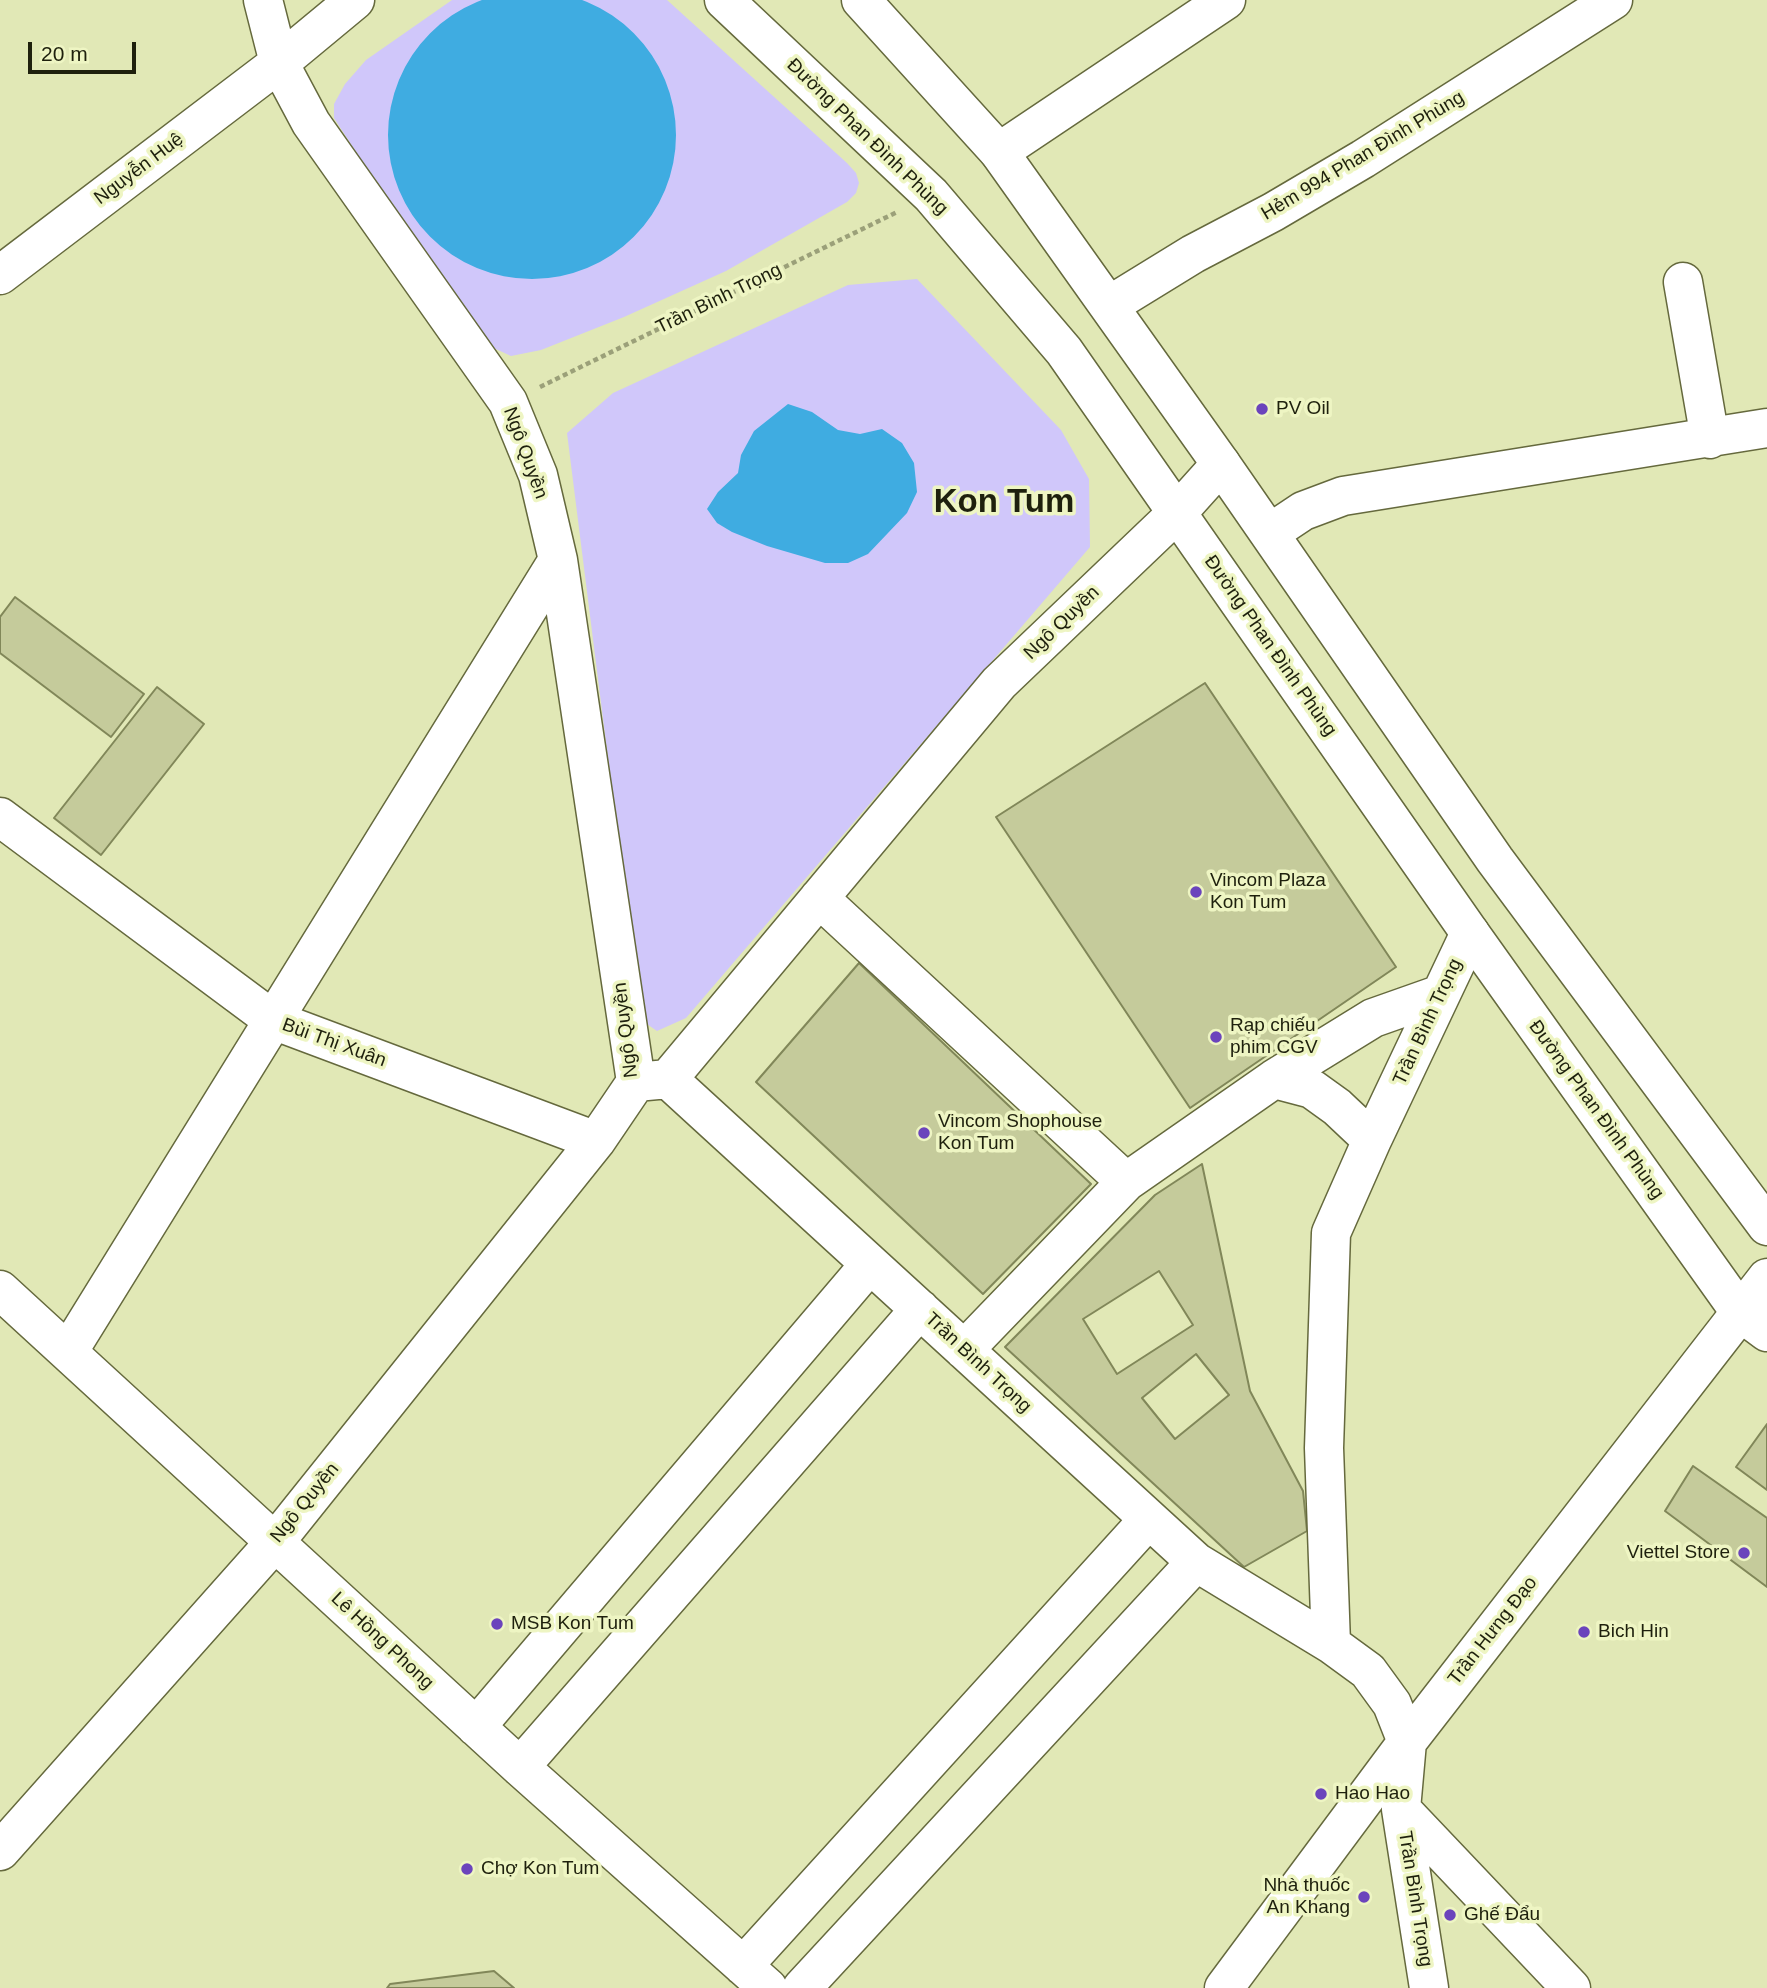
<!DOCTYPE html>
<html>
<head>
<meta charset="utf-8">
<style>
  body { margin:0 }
  #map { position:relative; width:1767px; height:1988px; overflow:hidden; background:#e1e8b6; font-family:Arial,sans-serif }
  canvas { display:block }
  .scale { position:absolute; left:28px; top:42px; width:108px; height:32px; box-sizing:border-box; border:4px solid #1e200d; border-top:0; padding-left:9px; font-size:21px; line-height:24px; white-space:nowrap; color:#1e200d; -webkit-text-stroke:5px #eef5c3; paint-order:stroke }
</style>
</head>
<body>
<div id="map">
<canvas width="1767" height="1988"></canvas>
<div class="scale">20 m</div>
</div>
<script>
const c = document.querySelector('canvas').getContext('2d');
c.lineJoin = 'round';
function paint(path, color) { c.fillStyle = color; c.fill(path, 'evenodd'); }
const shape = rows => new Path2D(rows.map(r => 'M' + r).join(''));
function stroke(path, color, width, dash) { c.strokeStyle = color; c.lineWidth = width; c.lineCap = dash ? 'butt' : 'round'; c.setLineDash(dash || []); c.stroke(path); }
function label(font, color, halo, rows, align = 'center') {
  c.font = font + ' Arial,sans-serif'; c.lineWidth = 7; c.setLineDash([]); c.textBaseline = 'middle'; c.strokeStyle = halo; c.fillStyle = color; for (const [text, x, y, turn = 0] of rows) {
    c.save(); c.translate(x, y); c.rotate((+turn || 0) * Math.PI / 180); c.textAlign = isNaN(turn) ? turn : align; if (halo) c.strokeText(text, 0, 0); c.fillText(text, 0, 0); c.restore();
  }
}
paint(shape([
  [452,0,667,0,847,163,856,173,859,183,856,193,847,202,726,271,624,317,541,350,511,356,487,345,472,333,334,118,334,104,345,84,366,60],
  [917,279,1061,430,1089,479,1090,547,686,1018,657,1031,641,1020,567,433,613,393,848,285]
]), '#d0c7fa');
paint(shape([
  '388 135a144 144 0 1 1 288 0a144 144 0 1 1-288 0Z',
  [788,404,812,412,838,430,860,434,882,429,902,443,914,463,917,492,907,513,868,554,848,563,825,563,767,546,732,532,717,523,707,509,718,492,738,473,741,455,754,431]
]), '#3face1');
const building = shape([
  [15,597,144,694,111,737,0,653,0,617,15,597],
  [1205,683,1396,967,1190,1108,996,817,1205,683],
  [157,687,204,724,101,855,54,818,157,687],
  [859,963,1091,1184,983,1294,756,1082,859,963],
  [1202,1164,1250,1391,1303,1491,1307,1531,1244,1567,1005,1347,1155,1195,1202,1164],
  [1159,1271,1193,1325,1117,1374,1083,1319,1159,1271],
  [1196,1354,1229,1395,1175,1439,1142,1398,1196,1354],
  [1767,1424,1767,1490,1736,1467,1767,1424],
  [1693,1466,1767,1518,1767,1587,1665,1511,1693,1466],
  [494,1971,514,1988,387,1988,390,1984,494,1971]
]);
paint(building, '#c5cb9b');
stroke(building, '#818759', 2);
const minor = shape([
  [999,152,1226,0],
  [0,275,279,63,355,0],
  [1683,282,1710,439],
  [1110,305,1193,254,1273,212,1363,159,1613,0],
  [1270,533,1303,511,1343,496,1767,428],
  [0,817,273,1020,596,1141],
  [819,898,1126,1182],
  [668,1079,999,683,1177,513,1221,464],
  [1274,1079,1312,1089,1337,1107,1372,1140],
  [636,1082,668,1079,1196,1562,1331,1644,1368,1671,1392,1704,1407,1742,1401,1809,1571,1988],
  [0,1290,520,1767,768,1988],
  [964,1350,1126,1182,1274,1079,1373,1018,1441,994],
  [68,1352,558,560],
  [1331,1644,1324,1448,1331,1233,1372,1140,1470,933],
  [476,1727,870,1264],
  [520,1767,920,1309],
  [1401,1809,1429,1988],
  [0,1851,275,1542,596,1141,636,1082,558,560,538,475,508,402,311,123,279,63,263,0],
  [743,1966,1149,1519],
  [802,1988,1196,1562],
  [1224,1988,1407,1742,1767,1278]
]);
const major = shape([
  [724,0,931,195,1064,351,1470,933,1740,1312,1767,1332],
  [861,0,999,152,1221,464,1495,860,1767,1226]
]);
stroke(minor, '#65693d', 41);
stroke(major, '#65693d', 41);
stroke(shape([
  [540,387,897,212]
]), '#9ba079', 4.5, [5, 3.5]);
stroke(minor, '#fff', 38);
stroke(major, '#fff', 38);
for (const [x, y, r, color] of [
  [1262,409,7,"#6b44bc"],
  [1196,892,7,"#6b44bc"],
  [1216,1037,7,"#6b44bc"],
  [924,1133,7,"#6b44bc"],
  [1744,1553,7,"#6b44bc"],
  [497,1624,7,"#6b44bc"],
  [1584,1632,7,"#6b44bc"],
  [1321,1794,7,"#6b44bc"],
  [467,1869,7,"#6b44bc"],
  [1364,1897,7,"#6b44bc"],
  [1450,1915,7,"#6b44bc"]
]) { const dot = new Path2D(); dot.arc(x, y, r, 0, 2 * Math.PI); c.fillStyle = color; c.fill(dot); stroke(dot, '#eef5c3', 2.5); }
label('19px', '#1e200d', '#eef5c3', [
  ["Đường Phan Đình Phùng",867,137,44],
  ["Hẻm 994 Phan Đình Phùng",1363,156,-31],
  ["Nguyễn Huệ",139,169,-37],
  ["Trần Bình Trọng",719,299,-26],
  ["Ngô Quyền",525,453,70],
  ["Ngô Quyền",1062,623,-44],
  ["Đường Phan Đình Phùng",1270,646,55],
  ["Trần Bình Trọng",1428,1022,-65],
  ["Ngô Quyền",626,1030,-97],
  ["Bùi Thị Xuân",334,1043,20],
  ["Đường Phan Đình Phùng",1596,1110,54],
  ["Trần Bình Trọng",978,1363,43],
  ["Ngô Quyền",305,1503,-51],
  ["Trần Hưng Đạo",1493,1631,-52],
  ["Lê Hồng Phong",382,1641,43],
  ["Trần Bình Trọng",1415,1899,81]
]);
label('19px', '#1e200d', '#eef5c3', [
  ["PV Oil",1276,409],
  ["Vincom Plaza",1210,881],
  ["Kon Tum",1210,903],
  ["Rạp chiếu",1230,1026],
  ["phim CGV",1230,1048],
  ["Vincom Shophouse",938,1122],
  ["Kon Tum",938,1144],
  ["Viettel Store",1730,1553,"right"],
  ["MSB Kon Tum",511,1624],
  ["Bich Hin",1598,1632],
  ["Hao Hao",1335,1794],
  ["Chợ Kon Tum",481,1869],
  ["Nhà thuốc",1350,1886,"right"],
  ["An Khang",1350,1908,"right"],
  ["Ghế Đẩu",1464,1915]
], 'left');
label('bold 33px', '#1e200d', '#eef5c3', [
  ["Kon Tum",1004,503]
]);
</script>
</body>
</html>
